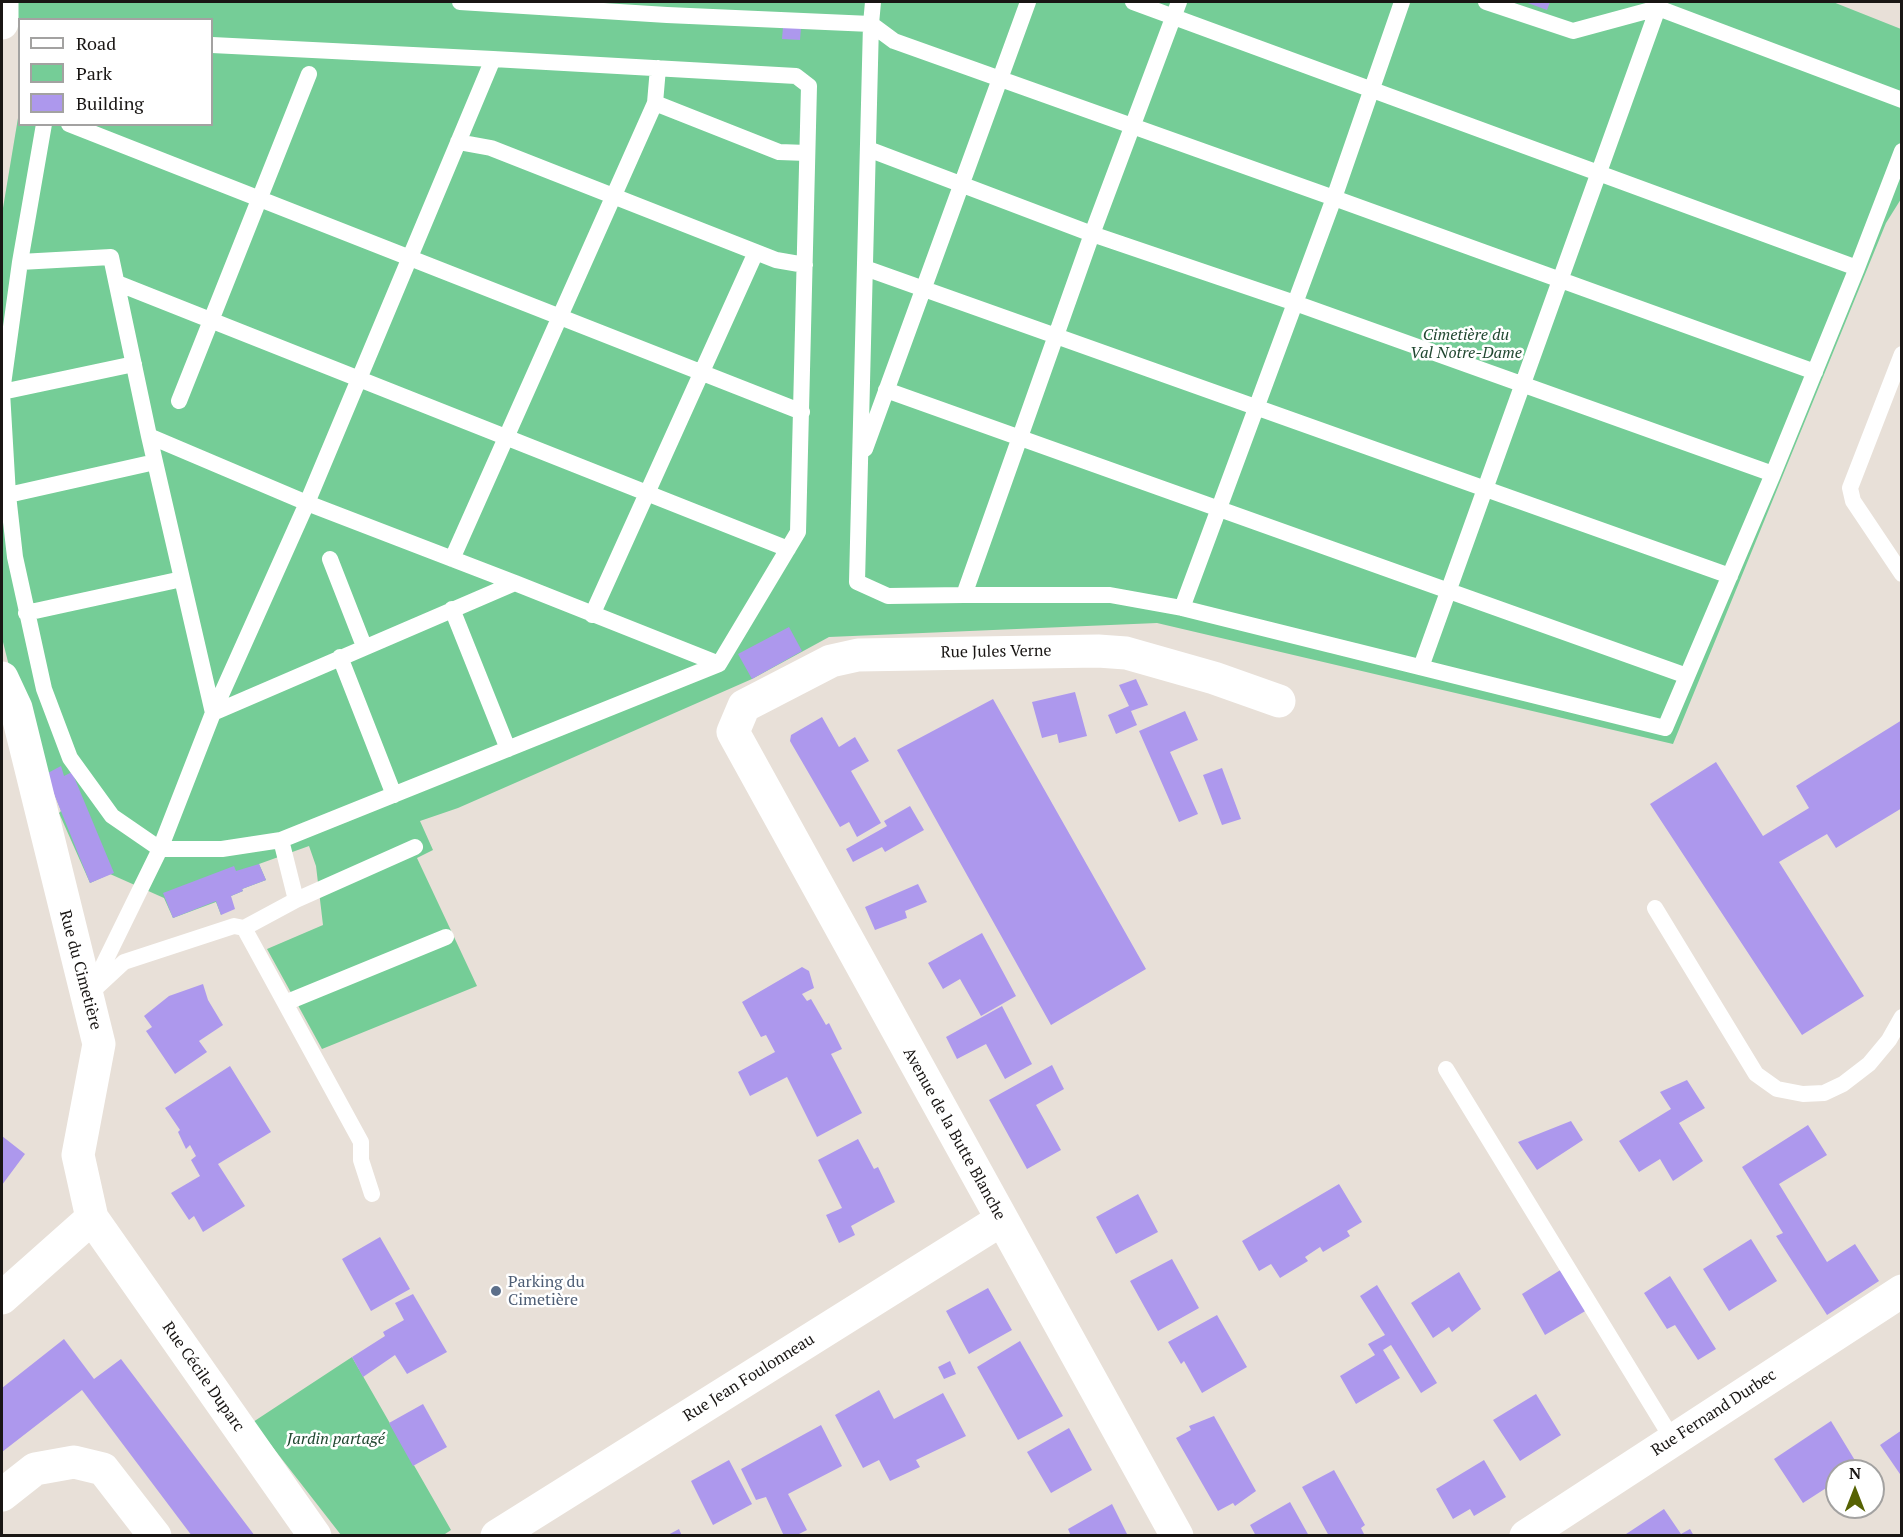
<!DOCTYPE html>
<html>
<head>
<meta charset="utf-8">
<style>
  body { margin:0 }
  #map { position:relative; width:1903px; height:1537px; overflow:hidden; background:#e8e0d8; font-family:"PT Serif",serif }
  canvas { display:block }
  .frame { position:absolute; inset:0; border:3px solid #191614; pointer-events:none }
  .legend { position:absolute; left:18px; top:18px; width:195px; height:108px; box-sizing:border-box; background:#fff; border:2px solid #a3a2a1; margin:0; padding:8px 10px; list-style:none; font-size:18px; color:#191614 }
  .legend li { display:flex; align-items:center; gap:12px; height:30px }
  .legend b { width:30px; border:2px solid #a3a2a1 }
  .north { position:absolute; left:1825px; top:1459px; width:60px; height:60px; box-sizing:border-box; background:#fff; border:2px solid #a3a2a1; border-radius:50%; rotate:0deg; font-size:16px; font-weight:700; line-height:24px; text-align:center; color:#191614 }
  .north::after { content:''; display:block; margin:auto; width:21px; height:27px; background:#566203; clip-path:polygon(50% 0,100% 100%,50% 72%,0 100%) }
</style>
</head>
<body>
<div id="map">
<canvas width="1903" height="1537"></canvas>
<div class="frame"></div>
<ul class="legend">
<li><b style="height:8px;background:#fff"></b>Road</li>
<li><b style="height:16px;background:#75cd97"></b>Park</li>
<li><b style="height:16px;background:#ad98ed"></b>Building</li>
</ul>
<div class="north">N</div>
</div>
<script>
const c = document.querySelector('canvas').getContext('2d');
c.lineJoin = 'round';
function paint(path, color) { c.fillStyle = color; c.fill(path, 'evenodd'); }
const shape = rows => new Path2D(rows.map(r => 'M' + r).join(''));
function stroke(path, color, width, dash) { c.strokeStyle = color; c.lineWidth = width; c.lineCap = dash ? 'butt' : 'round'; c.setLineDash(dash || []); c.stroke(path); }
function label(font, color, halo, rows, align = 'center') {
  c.font = font + ' "PT Serif",serif'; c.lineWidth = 5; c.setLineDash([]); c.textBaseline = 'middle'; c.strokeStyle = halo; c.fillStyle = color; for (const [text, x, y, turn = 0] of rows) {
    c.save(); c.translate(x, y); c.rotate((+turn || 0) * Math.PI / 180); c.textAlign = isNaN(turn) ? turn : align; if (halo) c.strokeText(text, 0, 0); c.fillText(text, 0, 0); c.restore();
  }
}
paint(shape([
  [17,2,1833,2,1901,29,1901,199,1886,223,1673,744,1157,623,829,637,752,679,458,808,420,821,433,850,417,858,477,986,322,1049,267,949,323,925,316,866,309,846,259,864,266,880,242,889,243,891,231,896,221,915,216,902,173,918,164,898,110,874,90,883,59,813,61,811,15,690,2,638,2,214,19,112,20,124,212,124,212,20,20,20,19,60],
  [352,1357,451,1530,442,1536,341,1535,253,1422]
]), '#75cd97');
paint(shape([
  [1525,2,1550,2,1547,10],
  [783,27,801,28,800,40,782,39],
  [789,627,802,651,752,679,738,654],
  [1136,679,1148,705,1131,711,1137,725,1116,734,1108,715,1129,706,1119,685],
  [1075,692,1087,736,1059,743,1057,734,1042,738,1032,702],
  [993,699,1146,969,1051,1025,897,750],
  [1185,711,1198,740,1170,752,1198,814,1179,822,1139,731],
  [822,717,839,747,855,737,869,761,851,771,881,823,857,837,849,822,840,827,790,741,791,735],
  [1902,720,1902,808,1836,848,1827,834,1779,862,1864,996,1802,1035,1650,804,1716,762,1763,836,1809,808,1796,786],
  [61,766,64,776,72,772,114,873,90,883,46,774],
  [1222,768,1241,819,1222,825,1203,775],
  [910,806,924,830,885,852,882,847,853,862,846,849,887,826,884,821],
  [259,864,266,880,242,889,243,891,231,896,235,909,221,915,216,901,173,918,163,893,234,866,236,871],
  [918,884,927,902,905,911,907,918,875,930,865,907],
  [982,933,1016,996,981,1016,960,979,943,989,928,963],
  [802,967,809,971,814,988,802,994,807,1001,811,999,826,1025,829,1023,842,1049,831,1054,862,1113,817,1137,787,1077,750,1096,738,1072,775,1052,766,1035,761,1037,742,1002],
  [203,984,208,1000,223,1025,199,1041,207,1052,175,1074,146,1031,152,1027,144,1016,169,996],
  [1002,1006,1032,1064,1005,1079,986,1044,957,1059,946,1037],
  [1052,1065,1064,1089,1036,1105,1061,1150,1027,1169,989,1100],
  [230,1066,271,1132,218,1164,245,1206,203,1232,194,1216,189,1220,171,1193,200,1176,191,1160,196,1156,190,1145,186,1149,178,1132,180,1130,165,1108],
  [1687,1080,1705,1108,1679,1123,1703,1161,1673,1181,1660,1159,1639,1172,1619,1141,1671,1109,1660,1092],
  [1571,1121,1583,1140,1537,1170,1518,1142],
  [1808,1125,1827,1155,1779,1184,1827,1262,1855,1244,1879,1281,1827,1315,1776,1236,1783,1233,1742,1167],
  [2,1136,25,1154,2,1185],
  [858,1139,874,1169,878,1167,895,1202,851,1226,855,1235,839,1243,826,1215,842,1208,818,1160],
  [1339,1184,1362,1222,1347,1231,1350,1236,1323,1252,1320,1247,1305,1257,1308,1261,1280,1278,1271,1264,1259,1271,1242,1241],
  [1138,1194,1158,1232,1116,1254,1096,1217],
  [380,1237,410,1289,371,1311,342,1259],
  [1751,1239,1777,1281,1729,1311,1703,1269],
  [1172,1259,1199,1308,1158,1331,1130,1281],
  [1562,1269,1587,1310,1545,1335,1522,1294],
  [1459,1272,1481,1309,1452,1332,1449,1327,1433,1338,1411,1303],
  [1670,1276,1716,1349,1698,1360,1675,1325,1667,1329,1644,1293],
  [1377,1285,1437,1383,1421,1393,1391,1345,1383,1350,1400,1378,1356,1404,1340,1376,1375,1355,1368,1344,1385,1335,1360,1296],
  [988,1288,1012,1330,969,1354,946,1311],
  [413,1294,447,1352,407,1374,395,1355,363,1377,352,1357,385,1336,383,1332,404,1320,395,1303],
  [1217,1315,1247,1367,1202,1393,1184,1361,1181,1364,1168,1342],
  [64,1339,94,1379,121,1359,255,1536,192,1536,82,1390,2,1452,2,1388],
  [1020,1341,1063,1416,1018,1440,977,1367],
  [950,1361,956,1374,944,1379,938,1367],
  [879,1390,894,1419,943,1393,966,1436,916,1460,920,1467,890,1481,879,1460,863,1468,835,1415],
  [1536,1394,1561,1435,1520,1461,1493,1420],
  [423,1404,447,1447,413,1466,389,1423],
  [1214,1416,1256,1491,1235,1506,1233,1503,1218,1511,1176,1438,1191,1430,1189,1426],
  [1831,1421,1859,1467,1853,1471,1837,1471,1837,1481,1803,1503,1774,1459],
  [821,1425,842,1466,788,1494,807,1530,795,1536,784,1536,766,1497,756,1500,741,1469],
  [1069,1428,1092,1470,1051,1493,1027,1452],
  [1902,1430,1902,1477,1880,1445],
  [729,1460,752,1504,713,1525,691,1481],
  [1484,1460,1506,1497,1474,1516,1470,1509,1453,1519,1436,1489],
  [1334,1470,1365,1525,1361,1528,1365,1536,1329,1536,1302,1487],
  [1290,1502,1309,1536,1256,1536,1250,1525],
  [1112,1504,1128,1536,1071,1536,1068,1529],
  [1664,1509,1681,1534,1690,1529,1694,1536,1623,1536],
  [679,1529,682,1536,666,1536]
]), '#ad98ed');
stroke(shape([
  [460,2,667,15,871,24,873,2],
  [1133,2,1857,268,1902,151],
  [1486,2,1573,31,1658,8,1902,100],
  [871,24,857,582,888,596,964,595,1092,234,1179,2],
  [871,24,894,41,1334,198,1402,2],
  [212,45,493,59],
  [655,103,779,152,807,153],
  [44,124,20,262,2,392,8,495,15,557,44,689,70,758,112,816,160,849,222,849,281,840,719,664,798,532,809,86,796,76,493,59,307,503,213,713,160,849,89,994],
  [69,124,802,412],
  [458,142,491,148,776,260,805,265],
  [868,149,1092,234,1295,303,1773,474,1857,268],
  [20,262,111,257,149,436,213,713,515,583,719,664],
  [865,268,1730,576],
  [117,283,788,549],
  [1902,354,1850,488,1853,501,1902,574],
  [886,390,1687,676],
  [2,392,134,364],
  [179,401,309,74],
  [149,436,307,503,515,583],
  [865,449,1028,2],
  [8,495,155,462],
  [330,559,364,646],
  [452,559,655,103,658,68],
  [964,595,1110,595,1182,608,1665,728,1773,474],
  [1182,608,1334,198,1815,372],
  [452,609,508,749],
  [26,613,182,579],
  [592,615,756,252],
  [340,657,394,795],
  [1421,667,1658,8],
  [281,840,296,900,415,847],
  [1655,908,1756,1074,1777,1089,1803,1094,1824,1093,1843,1084,1869,1064,1889,1040,1902,1017],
  [244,928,296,900],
  [97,987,124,962,234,926,244,928,361,1142,361,1160,372,1194],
  [285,1003,446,937],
  [1446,1069,1673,1440]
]), '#fff', 16);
stroke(shape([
  [2,23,2,2],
  [2,678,16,708,99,1044,78,1155,92,1218,2,1298],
  [92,1218,315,1536],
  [2,1495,35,1469,74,1462,103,1469,155,1536],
  [497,1536,1001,1220],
  [1177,1536,733,732,744,706,831,661,858,655,1098,651,1126,653,1214,678,1279,701],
  [1526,1536,1902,1291]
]), '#fff', 33);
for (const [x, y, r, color] of [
  [496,1291,6,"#5c6f8a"]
]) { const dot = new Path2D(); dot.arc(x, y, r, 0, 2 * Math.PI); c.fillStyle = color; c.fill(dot); stroke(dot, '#fff', 2); }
label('italic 16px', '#204730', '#fff', [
  ["Cimetière du",1466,335],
  ["Val Notre-Dame",1466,353],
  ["Jardin partagé",336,1439]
]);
label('16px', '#191614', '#fff', [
  ["Rue Jules Verne",996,652,-1],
  ["Rue du Cimetière",80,970,75],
  ["Avenue de la Butte Blanche",954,1134,61],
  ["Rue Cécile Duparc",203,1377,55],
  ["Rue Jean Foulonneau",749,1378,-32],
  ["Rue Fernand Durbec",1714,1413,-33]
]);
label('16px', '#4e5e75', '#fff', [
  ["Parking du",508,1282],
  ["Cimetière",508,1300]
], 'left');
</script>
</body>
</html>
